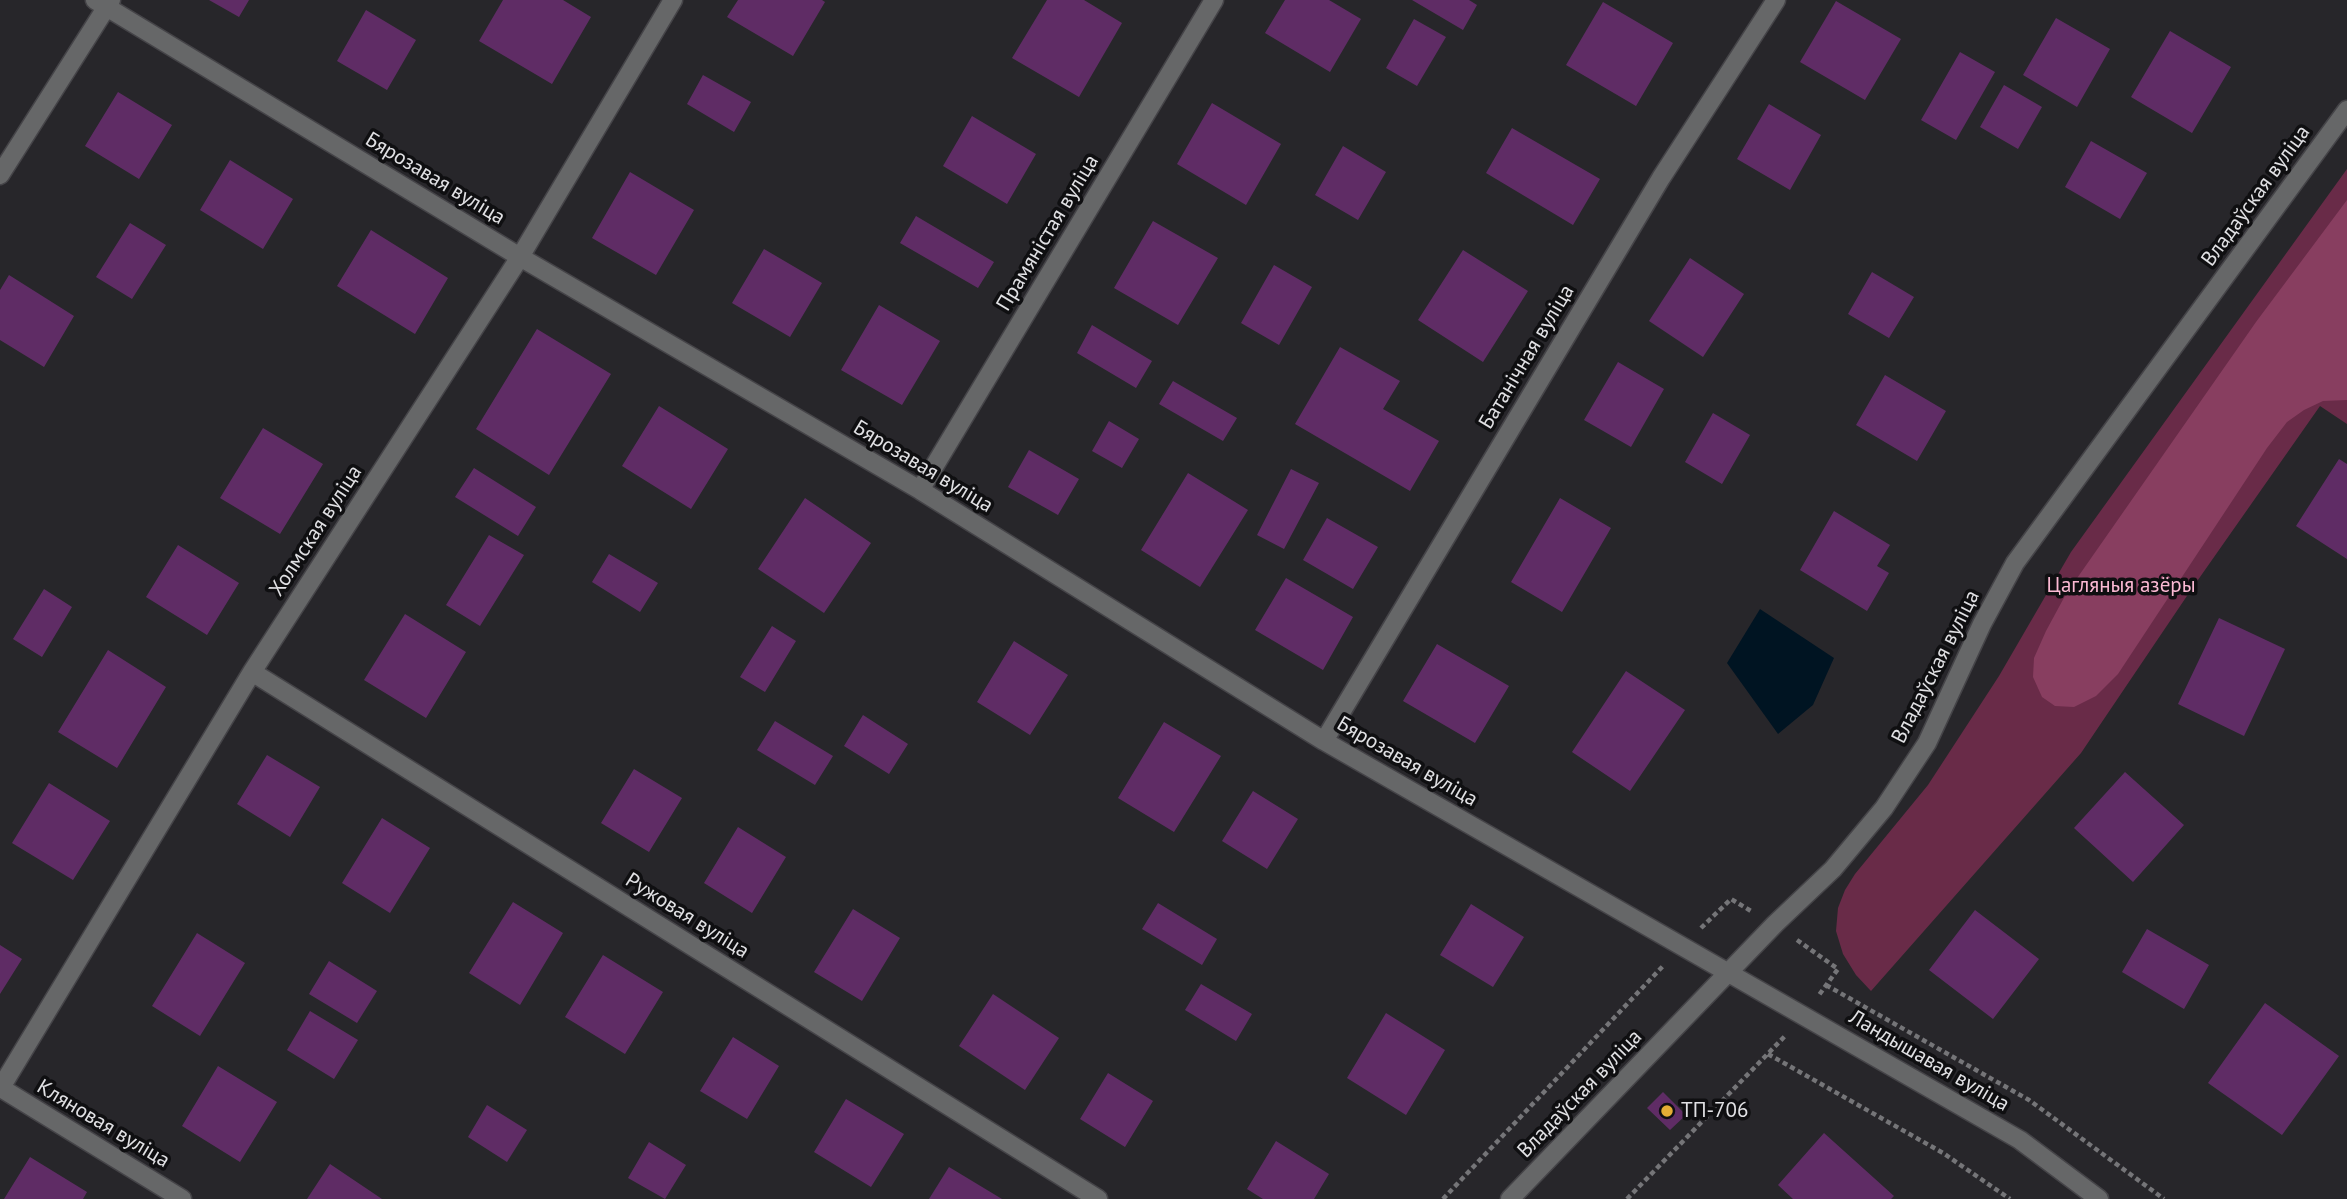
<!DOCTYPE html>
<html>
<head>
<meta charset="utf-8">
<style>
  body { margin:0 }
  canvas { display:block; background:#27262a }
</style>
</head>
<body>
<canvas width="2347" height="1199"></canvas>
<script>
const c = document.querySelector('canvas').getContext('2d');
c.lineJoin = 'round';
function paint(path, color) { c.fillStyle = color; c.fill(path, 'evenodd'); }
const shape = rows => new Path2D(rows.map(r => 'M' + r).join(''));
function stroke(path, color, width, dash) { c.strokeStyle = color; c.lineWidth = width; c.lineCap = dash ? 'butt' : 'round'; c.setLineDash(dash || []); c.stroke(path); }
function label(font, color, halo, rows, align = 'center') {
  c.font = font + ' "PT Sans",sans-serif'; c.lineWidth = 7; c.setLineDash([]); c.textBaseline = 'middle'; c.strokeStyle = halo; c.fillStyle = color; for (const [text, x, y, turn = 0] of rows) {
    c.save(); c.translate(x, y); c.rotate((+turn || 0) * Math.PI / 180); c.textAlign = isNaN(turn) ? turn : align; if (halo) c.strokeText(text, 0, 0); c.fillText(text, 0, 0); c.restore();
  }
}
paint(shape([
  [2347,169,2347,424,2320,406,2193,587,2081,753,1871,991,1856,975,1843,954,1836,931,1838,908,1845,890,1855,874,1928,785,1999,676,2071,552]
]), '#692b48');
paint(shape([
  [2347,200,2347,400,2323,401,2304,410,2287,422,2267,448,2118,674,2096,696,2074,707,2055,706,2042,697,2033,677,2034,658,2046,631,2066,594,2256,322]
]), '#883e60');
paint(shape([
  [1760,609,1834,658,1813,705,1778,734,1727,663]
]), '#001422');
paint(shape([
  [209,0,249,0,239,17],
  [503,0,563,0,591,17,552,84,479,41],
  [738,0,822,0,825,2,793,56,727,17],
  [1047,0,1084,0,1122,23,1079,97,1012,58],
  [1285,0,1329,0,1361,19,1330,72,1265,33],
  [1412,0,1469,0,1477,5,1463,30],
  [1836,1,1901,39,1865,100,1800,62],
  [1603,2,1673,43,1636,106,1566,65],
  [366,10,416,40,387,90,337,61],
  [2056,18,2110,49,2077,107,2023,75],
  [1414,19,1446,37,1417,86,1386,68],
  [2170,31,2231,67,2192,133,2131,97],
  [1960,52,1995,72,1956,140,1921,120],
  [703,75,751,102,734,132,687,104],
  [2004,85,2042,107,2018,149,1980,127],
  [118,92,172,125,139,179,85,146],
  [1212,103,1281,144,1246,205,1177,164],
  [1769,104,1821,135,1790,190,1737,159],
  [972,116,1036,154,1007,204,943,166],
  [1512,128,1600,179,1573,225,1486,173],
  [2091,141,2147,173,2120,219,2065,187],
  [1343,146,1386,172,1358,220,1315,195],
  [230,160,293,199,263,249,200,210],
  [630,172,694,210,656,275,592,238],
  [916,216,994,262,978,288,900,243],
  [1153,221,1218,258,1178,325,1114,288],
  [130,223,166,245,132,299,96,277],
  [371,230,448,278,415,334,337,286],
  [764,249,822,283,790,337,732,303],
  [1463,250,1528,291,1483,362,1418,320],
  [1690,258,1744,294,1703,357,1649,321],
  [1274,265,1312,287,1279,345,1241,323],
  [1872,272,1914,297,1889,338,1848,314],
  [9,275,74,316,44,367,0,340,0,290],
  [879,305,940,341,902,405,841,370],
  [1092,325,1152,361,1136,388,1077,353],
  [537,329,611,374,549,475,476,429],
  [1340,347,1400,381,1383,409,1439,441,1410,491,1295,424],
  [1618,362,1664,389,1631,447,1584,420],
  [1885,375,1946,411,1917,461,1856,425],
  [1173,381,1237,418,1223,441,1159,404],
  [659,406,728,449,691,509,622,466],
  [1713,413,1750,435,1722,484,1685,462],
  [1109,421,1139,439,1122,468,1092,451],
  [263,428,323,464,280,534,220,498],
  [1029,450,1079,479,1058,515,1008,487],
  [2339,459,2347,464,2347,559,2296,526],
  [474,468,536,507,518,536,455,497],
  [1291,469,1319,483,1284,549,1257,535],
  [1188,473,1248,510,1200,587,1141,550],
  [805,498,871,543,824,613,758,569],
  [1560,498,1611,528,1562,612,1511,582],
  [1834,511,1890,545,1877,566,1889,573,1867,611,1800,570],
  [1327,518,1378,547,1353,589,1303,560],
  [489,535,524,555,480,626,446,605],
  [178,545,239,583,207,635,146,597],
  [609,554,658,583,640,612,592,582],
  [1286,578,1353,617,1323,670,1255,630],
  [44,589,72,607,42,657,13,639],
  [405,614,466,652,426,718,364,680],
  [2219,618,2285,649,2244,736,2178,704],
  [772,626,796,641,765,692,740,677],
  [1014,641,1068,675,1030,735,977,702],
  [1437,644,1509,686,1475,743,1403,701],
  [108,650,166,687,117,768,58,732],
  [1626,671,1685,710,1630,791,1572,752],
  [863,715,908,744,889,774,844,746],
  [775,721,833,756,815,785,757,750],
  [1164,722,1221,756,1174,832,1118,798],
  [267,755,320,787,290,837,237,804],
  [634,769,682,798,649,852,601,823],
  [2125,772,2184,825,2133,882,2074,828],
  [49,783,110,821,73,880,12,843],
  [1253,791,1298,819,1267,869,1222,841],
  [382,818,430,848,390,913,342,883],
  [738,827,786,857,752,913,704,883],
  [513,902,563,933,520,1005,469,973],
  [1158,903,1217,939,1202,965,1142,929],
  [1471,904,1524,937,1493,987,1440,955],
  [853,909,900,938,862,1001,814,972],
  [1975,910,2039,959,1993,1019,1929,970],
  [2147,929,2209,965,2184,1009,2122,972],
  [197,933,245,963,200,1036,152,1006],
  [0,945,22,959,0,994],
  [603,955,663,992,625,1054,565,1017],
  [329,961,377,991,357,1023,309,994],
  [1201,984,1252,1014,1236,1041,1185,1010],
  [993,994,1059,1038,1025,1090,959,1046],
  [2265,1003,2339,1056,2282,1135,2208,1083],
  [310,1011,358,1040,334,1079,287,1050],
  [1386,1013,1445,1050,1406,1115,1347,1078],
  [733,1037,779,1066,747,1119,700,1091],
  [218,1066,277,1102,240,1162,182,1126],
  [1108,1073,1153,1101,1125,1147,1080,1119],
  [1663,1092,1686,1115,1670,1130,1647,1108],
  [846,1099,904,1134,871,1187,814,1152],
  [487,1105,527,1130,507,1162,468,1137],
  [1824,1133,1894,1196,1891,1199,1793,1199,1778,1185],
  [1276,1141,1329,1174,1314,1199,1263,1199,1247,1189],
  [649,1142,686,1165,665,1199,628,1178],
  [30,1157,87,1192,83,1199,4,1199],
  [330,1164,382,1199,307,1199],
  [949,1167,1002,1199,929,1199]
]), '#5f2c65');
const minor = shape([
  [95,0,520,257,920,490,1324,741,2020,1140,2099,1199],
  [0,175,111,0],
  [920,490,1214,0],
  [252,672,1098,1199],
  [1324,741,1661,178,1776,0],
  [1,1088,182,1199],
  [0,1089,252,672,520,257,673,0],
  [1510,1199,1775,924,1833,869,1884,808,1927,743,1982,624,2015,563,2347,110]
]);
stroke(minor, '#454448', 21);
stroke(shape([
  [1701,928,1731,899,1751,911],
  [1797,940,1838,969,1819,995],
  [1826,985,2029,1100,2164,1199],
  [1768,1054,1943,1153,2010,1199],
  [1443,1199,1663,966],
  [1627,1199,1785,1036]
]), '#757578', 4.5, [5, 3.5]);
stroke(minor, '#666768', 18);
for (const [x, y, r, color] of [
  [1667,1111,7,"#e4ad35"]
]) { const dot = new Path2D(); dot.arc(x, y, r, 0, 2 * Math.PI); c.fillStyle = color; c.fill(dot); stroke(dot, '#0f0f11', 2.5); }
label('21px', '#e1e1e4', '#0f0f11', [
  ["Бярозавая вуліца",435,179,31],
  ["Владаўская вуліца",2256,196,-54],
  ["Прамяністая вуліца",1048,233,-59],
  ["Батанічная вуліца",1527,357,-59],
  ["Бярозавая вуліца",923,467,31],
  ["Холмская вуліца",316,531,-57],
  ["Владаўская вуліца",1936,667,-63],
  ["Бярозавая вуліца",1407,762,30],
  ["Ружовая вуліца",687,916,32],
  ["Ландышавая вуліца",1929,1061,30],
  ["Владаўская вуліца",1580,1094,-46],
  ["Кляновая вуліца",103,1124,31]
]);
label('21px', '#fbb9d3', '#0f0f11', [
  ["Цагляныя азёры",2121,586]
]);
label('21px', '#e1e1e4', '#0f0f11', [
  ["ТП-706",1681,1111]
], 'left');
</script>
</body>
</html>
